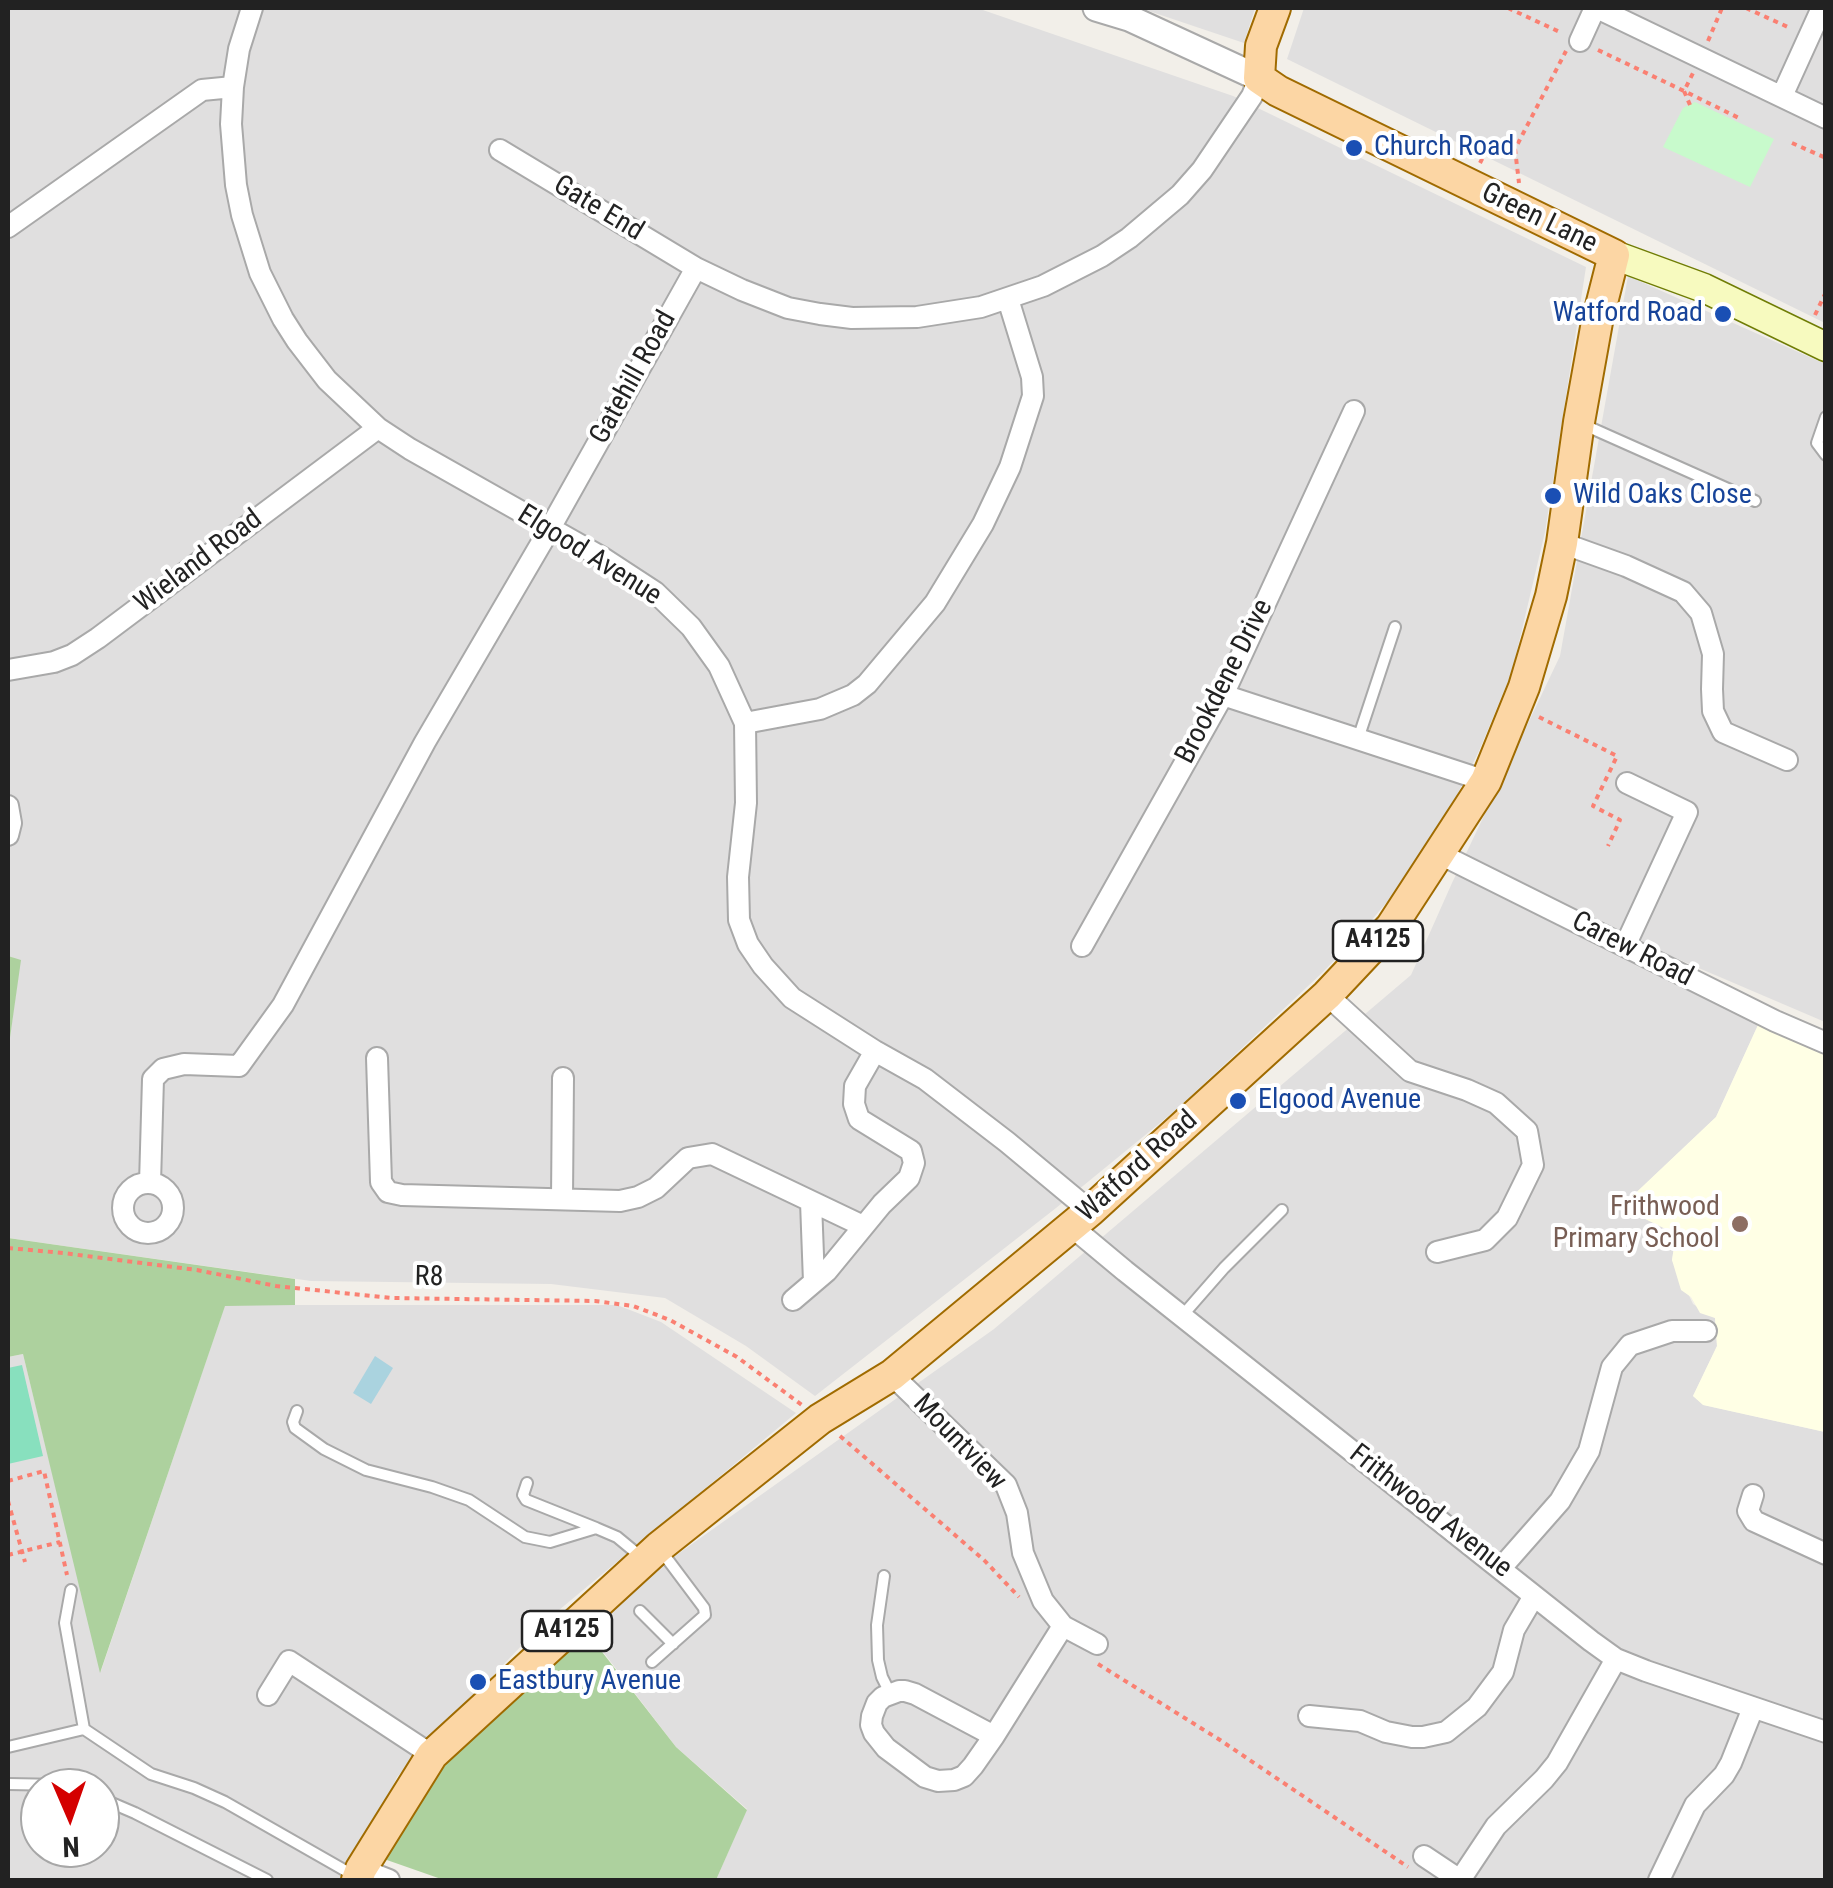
<!DOCTYPE html>
<html>
<head>
<meta charset="utf-8">
<style>
  body { margin:0 }
  #map { position:relative; width:1833px; height:1888px; overflow:hidden; background:#f2efe9; font-family:"Roboto Condensed",sans-serif }
  canvas { display:block }
  .frame { position:absolute; inset:0; border:10px solid #222; pointer-events:none }
  .north { position:absolute; left:20px; top:1768px; width:100px; height:100px; box-sizing:border-box; background:#fff; border:2px solid #a7a7a7; border-radius:50%; rotate:178deg; font-size:28px; font-weight:700; line-height:40px; text-align:center; color:#222 }
  .north::after { content:''; display:block; margin:auto; width:35px; height:45px; background:#d40000; clip-path:polygon(50% 0,100% 100%,50% 72%,0 100%) }
</style>
</head>
<body>
<div id="map">
<canvas width="1833" height="1888"></canvas>
<div class="frame"></div>
<div class="north">N</div>
</div>
<script>
const c = document.querySelector('canvas').getContext('2d');
c.lineJoin = 'round';
function paint(path, color) { c.fillStyle = color; c.fill(path, 'evenodd'); }
const shape = rows => new Path2D(rows.map(r => 'M' + r).join(''));
function stroke(path, color, width, dash) { c.strokeStyle = color; c.lineWidth = width; c.lineCap = dash ? 'butt' : 'round'; c.setLineDash(dash || []); c.stroke(path); }
function label(font, color, halo, rows, align = 'center') {
  c.font = font + ' "Roboto Condensed",sans-serif'; c.lineWidth = 8; c.setLineDash([]); c.textBaseline = 'middle'; c.strokeStyle = halo; c.fillStyle = color; for (const [text, x, y, turn = 0] of rows) {
    c.save(); c.translate(x, y); c.rotate((+turn || 0) * Math.PI / 180); c.textAlign = isNaN(turn) ? turn : align; if (halo) c.strokeText(text, 0, 0); c.fillText(text, 0, 0); c.restore();
  }
}
paint(shape([
  [8,8,977,8,1233,96,1586,267,1545,532,1512,672,1479,751,1428,853,1365,928,1323,972,1177,1109,1056,1208,815,1396,746,1346,665,1298,551,1284,311,1281,8,1238,8,1052,20,961,8,956],
  [1140,8,1255,8,1244,43],
  [1304,8,1825,8,1825,323,1287,59],
  [1628,276,1825,364,1825,1022,1666,954,1658,975,1758,1025,1716,1117,1623,1205,1633,1213,1676,1234,1672,1260,1693,1304,1715,1318,1717,1346,1693,1396,1704,1405,1825,1432,1825,1880,716,1880,747,1809,676,1747,581,1623,994,1329,1411,975,1452,883,1560,656],
  [225,1305,617,1305,661,1322,796,1413,541,1625,397,1777,348,1880,8,1880,8,1357,23,1354,101,1671],
  [40,1788,100,1788,100,1848,40,1848]
]), '#e0dfdf');
paint(shape([
  [1758,1025,1825,1054,1825,1432,1703,1405,1693,1396,1717,1346,1715,1318,1700,1313,1691,1297,1681,1290,1672,1260,1676,1234,1633,1213,1623,1205,1716,1117]
]), '#ffffe5');
paint(shape([
  [8,956,21,960,8,1052],
  [8,1238,295,1279,295,1305,225,1306,100,1673,23,1354,8,1357],
  [585,1630,676,1747,747,1810,716,1880,444,1880,384,1859,387,1846,444,1767,523,1674]
]), '#add19e');
paint(shape([
  [1695,102,1774,139,1750,187,1663,147,1683,108]
]), '#c8facc');
paint(shape([
  [22,1365,43,1456,8,1464,8,1368]
]), '#88e0be');
paint(shape([
  [375,1356,393,1368,371,1404,353,1393]
]), '#aad3df');
const service = shape([
  [1826,417,1817,443,1826,455],
  [1582,424,1755,501],
  [1358,739,1395,627],
  [1182,1316,1224,1268,1282,1210],
  [297,1411,293,1422,295,1428,324,1449,366,1470,432,1487,469,1500,525,1537,550,1542,596,1528,617,1537,640,1556],
  [527,1483,523,1495,526,1500,596,1528],
  [884,1576,877,1625,878,1660,882,1677,890,1693],
  [71,1590,65,1623,84,1729],
  [640,1611,673,1644],
  [652,1662,705,1615,704,1608,662,1552],
  [8,1747,84,1729,151,1774,194,1788,225,1802,353,1875],
  [8,1784,64,1785,73,1788],
  [100,1798,135,1813,267,1880]
]);
const minor = shape([
  [252,8,239,49,233,87,231,124,236,185,242,215,260,273,283,319,297,341,327,380,378,428,410,449,603,558,655,592,691,627,719,666,745,723,746,803,738,877,739,920,748,944,763,966,792,998,875,1051,925,1079,1007,1142,1090,1211],
  [1597,8,1826,118],
  [1580,41,1595,8],
  [1782,96,1822,8],
  [500,150,696,268,742,290,788,308,820,314,852,318,917,317,981,307,1043,286,1102,256,1129,238,1180,195,1202,170,1252,96,1259,78],
  [8,227,202,90,233,87],
  [1562,543,1626,566,1683,592,1701,613,1713,654,1712,689,1713,711,1723,732,1787,760],
  [8,670,54,662,72,655,98,638,378,428],
  [1223,695,1486,781],
  [745,723,820,709,853,695,867,684,935,603,983,524,1010,467,1033,396,1032,377,1008,299],
  [8,806,11,823,8,835],
  [1440,854,1775,1021,1826,1043],
  [1082,946,1223,695,1354,411],
  [1625,946,1687,812,1627,783],
  [1327,995,1410,1071,1467,1090,1496,1103,1527,1131,1533,1165,1507,1218,1485,1240,1437,1252],
  [377,1058,381,1182,388,1192,402,1195,620,1201,638,1197,656,1188,688,1158,712,1154,863,1226],
  '123 1208a25 25 0 1 1 50 0a25 25 0 1 1-50 0Z',
  [150,1183,153,1079,163,1069,184,1064,239,1066,283,1005,425,742,549,530,696,268],
  [562,1199,563,1078],
  [811,1202,814,1282],
  [1071,1226,1125,1271,1591,1641,1616,1659,1646,1671,1826,1732],
  [793,1300,827,1271,882,1204,909,1178,914,1163,911,1151,859,1119,854,1104,855,1086,875,1051],
  [892,1375,1006,1485,1017,1513,1023,1553,1043,1601,1063,1626,1097,1644],
  [1753,1495,1748,1511,1754,1521,1826,1554],
  [1501,1568,1560,1501,1589,1451,1612,1367,1630,1345,1672,1331,1706,1331],
  [268,1695,289,1661,432,1755],
  [1309,1716,1360,1721,1386,1732,1412,1737,1423,1737,1446,1732,1477,1707,1503,1672,1514,1630,1534,1596],
  [994,1736,915,1694,905,1691,899,1691,883,1697,877,1703,872,1716,871,1725,874,1733,886,1748,925,1777,938,1781,954,1780,964,1776,973,1766,994,1736,1063,1626],
  [1424,1856,1460,1880],
  [361,1869,389,1880],
  [1460,1880,1496,1826,1544,1779,1557,1763,1616,1659],
  [1659,1880,1695,1805,1724,1775,1731,1763,1753,1708]
]);
const tertiary = shape([
  [1096,8,1129,18,1259,78]
]);
const secondary = shape([
  [1614,255,1704,288,1826,347]
]);
const primary = shape([
  [357,1880,361,1869,432,1755,659,1547,820,1419,892,1375,1090,1211,1327,995,1391,927,1486,781,1524,687,1551,596,1562,543,1579,422,1597,322,1614,255,1278,91,1259,78,1261,46,1275,8]
]);
stroke(service, '#a9a9a9', 14);
stroke(minor, '#a9a9a9', 24);
stroke(tertiary, '#a9a9a9', 29);
stroke(secondary, '#707d05', 31);
stroke(primary, '#a06b00', 34);
stroke(shape([
  [1508,8,1562,33],
  [1746,8,1790,28],
  [1708,41,1722,8],
  [1598,50,1684,91,1693,73],
  [1690,105,1684,91,1741,119],
  [1792,143,1826,158],
  [1515,149,1519,183],
  [1480,163,1486,151,1496,155,1515,149,1566,51],
  [1815,315,1826,292],
  [1539,717,1617,756,1593,806,1620,820,1608,846],
  [8,1248,63,1253,197,1270,276,1286,391,1298,595,1301,633,1306,670,1320,737,1357,802,1405],
  [840,1436,984,1560,1019,1597],
  [8,1481,44,1471,67,1575],
  [8,1501,25,1562],
  [8,1555,60,1542],
  [1098,1664,1220,1740,1408,1867]
]), '#fa8072', 4, [5, 5]);
stroke(service, '#fff', 10);
stroke(minor, '#fff', 20);
stroke(tertiary, '#fff', 25);
stroke(secondary, '#f7fabf', 28);
stroke(primary, '#fcd6a4', 30);
for (const [x, y, r, color] of [
  [1354,148,10,"#1a4fb4"],
  [1723,314,10,"#1a4fb4"],
  [1553,496,10,"#1a4fb4"],
  [1238,1101,10,"#1a4fb4"],
  [1740,1224,10,"#8d6e63"],
  [478,1682,10,"#1a4fb4"]
]) { const dot = new Path2D(); dot.arc(x, y, r, 0, 2 * Math.PI); c.fillStyle = color; c.fill(dot); stroke(dot, '#fff', 4); }
for (const [x, y, w] of [
  [1378,941,90],
  [567,1631,90]
]) { const box = new Path2D(); box.roundRect(x - w / 2, y - 20, w, 40, 8); c.fillStyle = '#fff'; c.fill(box); stroke(box, '#222', 2.5); }
label('bold 25px', '#222', null, [
  ["A4125",1378,941],
  ["A4125",567,1631]
]);
label('28px', '#164399', '#fff', [
  ["Church Road",1374,148],
  ["Watford Road",1703,314,"right"],
  ["Wild Oaks Close",1573,496],
  ["Elgood Avenue",1258,1101],
  ["Eastbury Avenue",498,1682]
], 'left');
label('28px', '#222', '#fff', [
  ["Gate End",598,209,31],
  ["Green Lane",1539,219,26],
  ["Gatehill Road",634,378,-61],
  ["Elgood Avenue",589,556,32],
  ["Wieland Road",199,562,-37],
  ["Brookdene Drive",1225,682,-63],
  ["Carew Road",1632,950,27],
  ["Watford Road",1138,1167,-42],
  ["R8",429,1278,1],
  ["Mountview",959,1443,46],
  ["Frithwood Avenue",1430,1512,38]
]);
label('28px', '#785e54', '#fff', [
  ["Frithwood",1720,1208],
  ["Primary School",1720,1240]
], 'right');
</script>
</body>
</html>
